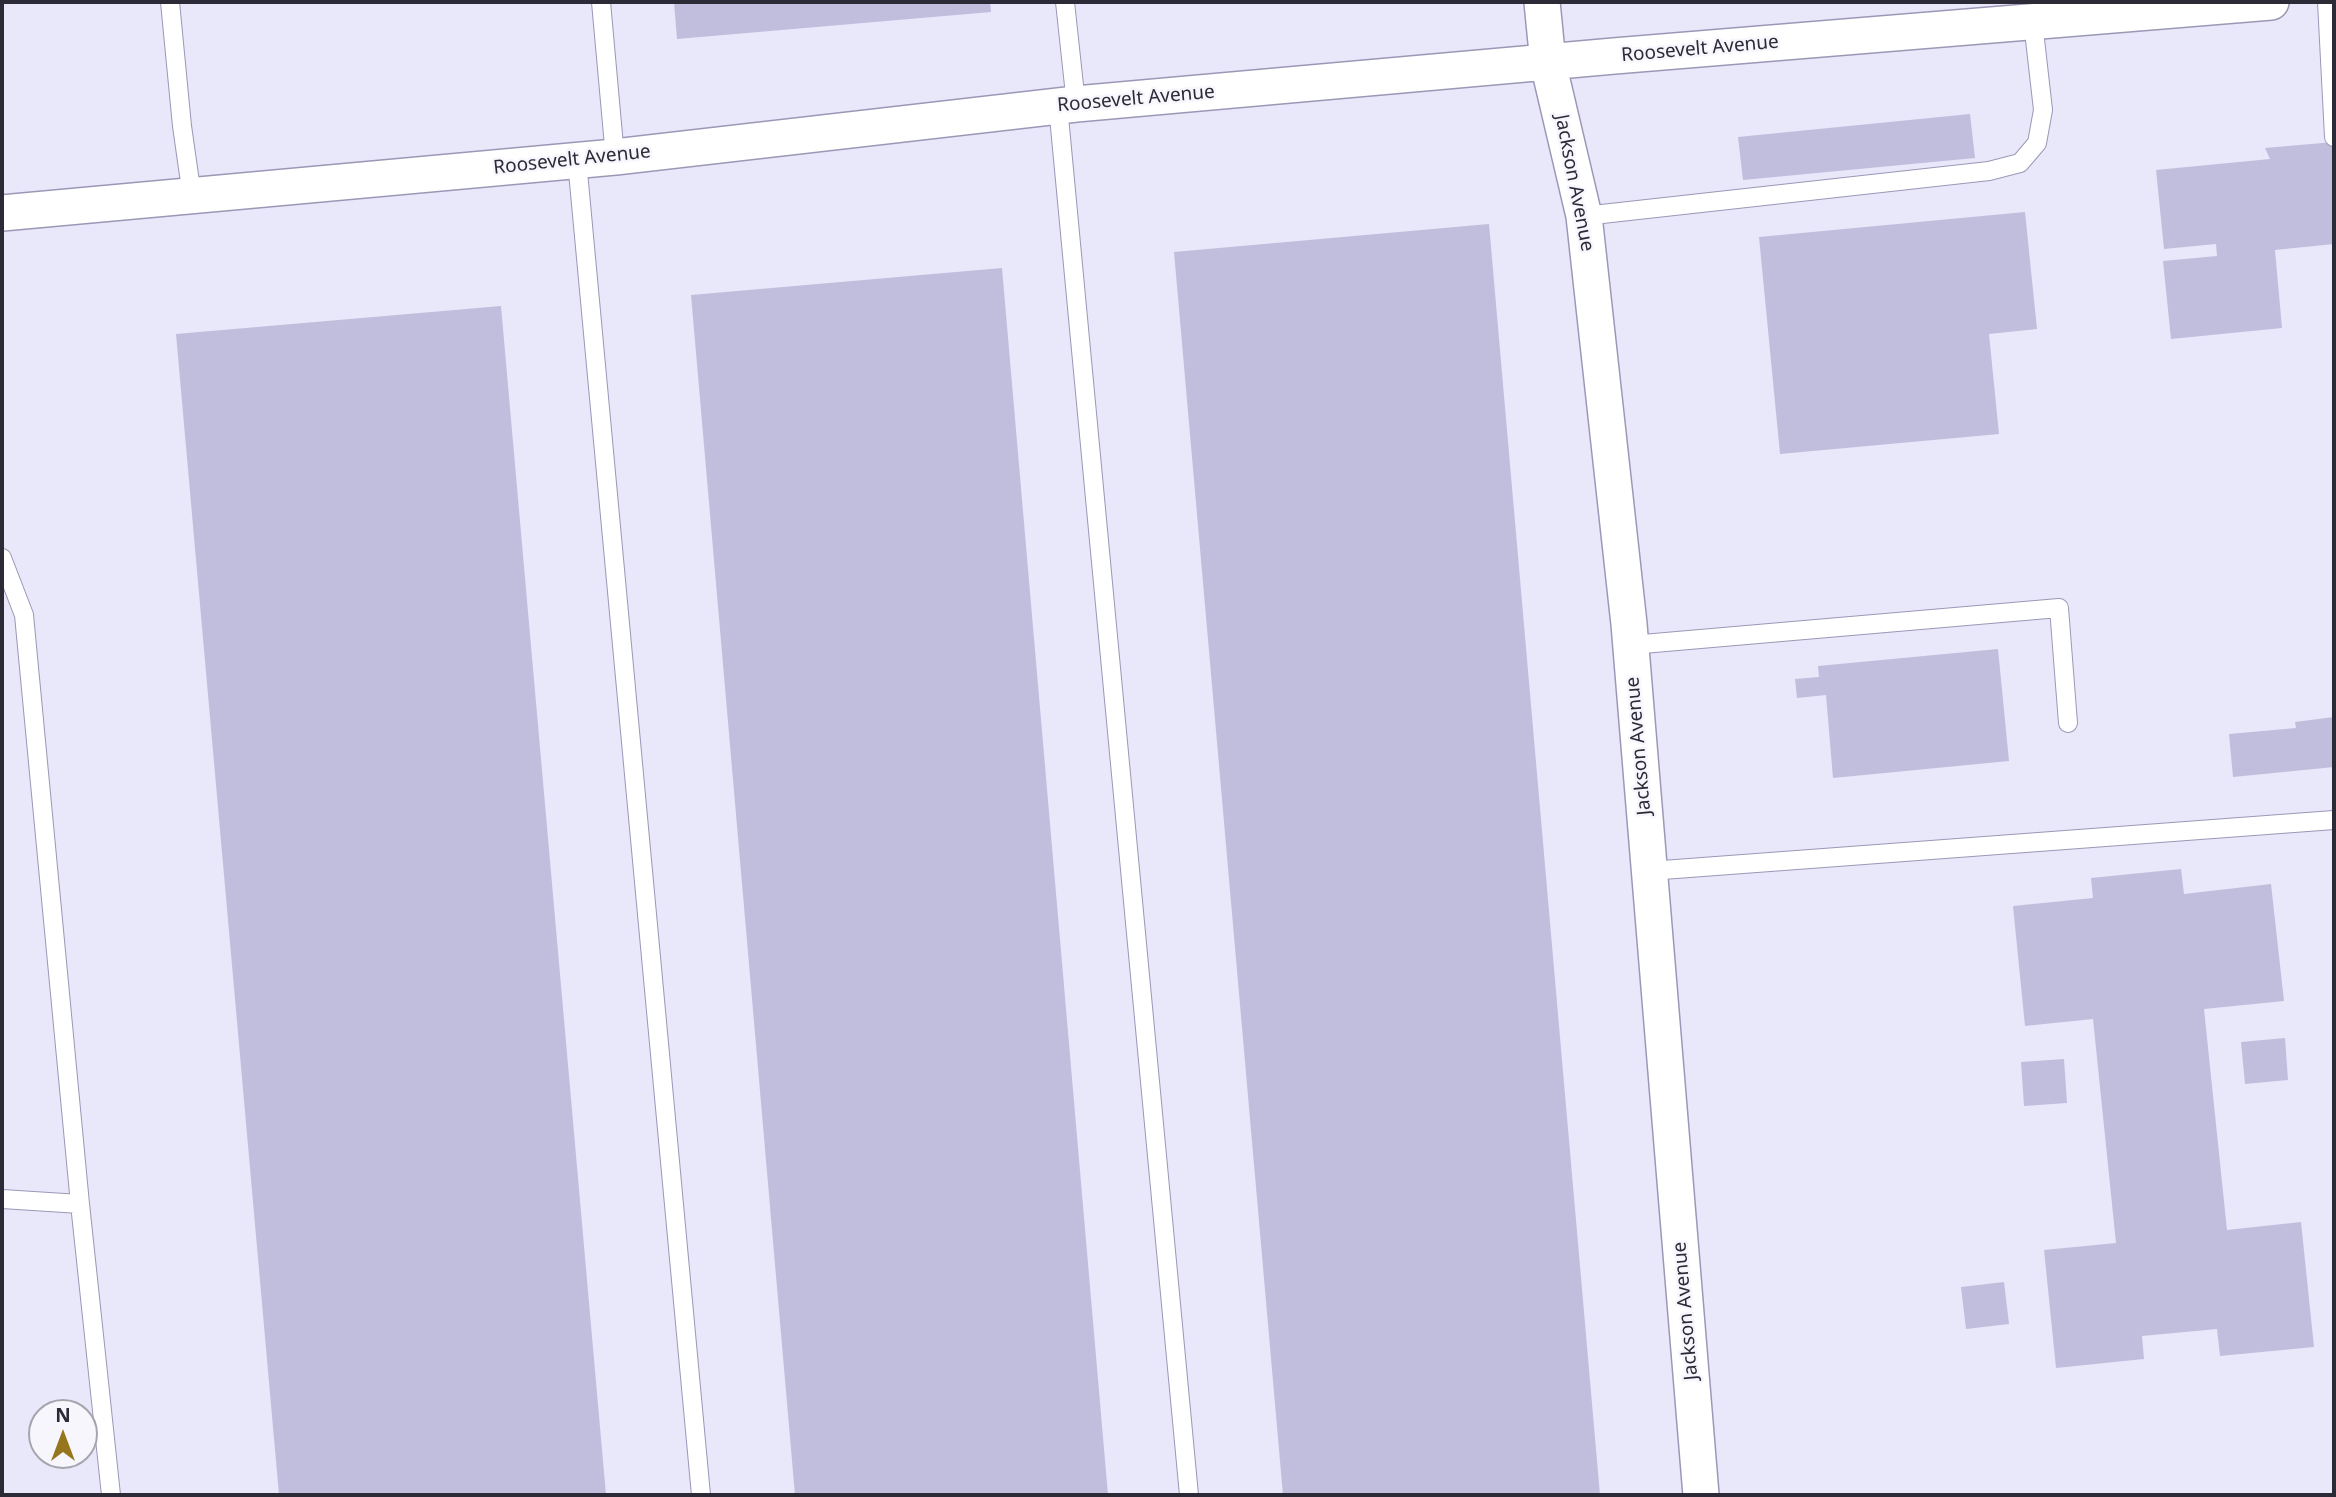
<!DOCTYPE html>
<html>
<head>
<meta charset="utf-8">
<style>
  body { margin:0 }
  #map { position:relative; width:2336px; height:1497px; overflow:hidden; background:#e9e7fa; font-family:"Noto Sans",sans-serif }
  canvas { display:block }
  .frame { position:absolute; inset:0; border:4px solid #2c2a36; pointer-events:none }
  .north { position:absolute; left:28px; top:1399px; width:70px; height:70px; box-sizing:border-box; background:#f7f6fd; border:2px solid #a6a4ad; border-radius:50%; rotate:0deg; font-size:19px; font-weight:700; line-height:28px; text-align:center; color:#2c2a36 }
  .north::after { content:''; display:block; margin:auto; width:24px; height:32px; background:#95761d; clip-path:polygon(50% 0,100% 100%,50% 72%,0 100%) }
</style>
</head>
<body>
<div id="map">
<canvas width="2336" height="1497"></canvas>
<div class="frame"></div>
<div class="north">N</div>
</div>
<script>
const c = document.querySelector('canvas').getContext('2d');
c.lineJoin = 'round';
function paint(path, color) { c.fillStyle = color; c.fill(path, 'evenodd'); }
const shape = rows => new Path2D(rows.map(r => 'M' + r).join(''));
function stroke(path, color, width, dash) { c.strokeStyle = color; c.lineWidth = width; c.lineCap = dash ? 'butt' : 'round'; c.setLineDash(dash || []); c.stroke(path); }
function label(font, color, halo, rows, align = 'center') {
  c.font = font + ' "Noto Sans",sans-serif'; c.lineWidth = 5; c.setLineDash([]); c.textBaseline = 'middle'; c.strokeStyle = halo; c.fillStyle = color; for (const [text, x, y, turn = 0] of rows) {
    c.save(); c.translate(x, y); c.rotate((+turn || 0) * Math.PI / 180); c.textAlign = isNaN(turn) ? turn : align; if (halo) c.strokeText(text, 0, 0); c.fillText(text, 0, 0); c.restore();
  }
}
paint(shape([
  [674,2,990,2,991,12,677,39],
  [1970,114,1975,158,1743,180,1738,137],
  [2334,142,2334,244,2275,250,2282,328,2171,339,2163,261,2217,256,2216,244,2164,249,2156,170,2270,159,2265,148],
  [2025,212,2037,329,1989,334,1999,434,1780,454,1759,237],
  [1489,224,1600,1495,1283,1495,1174,252],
  [1002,268,1108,1495,795,1495,691,295],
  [501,306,606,1495,279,1495,176,334],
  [1998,649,2009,761,1833,778,1826,695,1797,698,1795,679,1819,677,1818,666],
  [2334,717,2334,767,2233,777,2229,734,2296,728,2295,722],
  [2181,869,2184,894,2271,884,2284,1001,2204,1009,2227,1230,2301,1222,2314,1347,2220,1356,2217,1329,2142,1336,2144,1359,2056,1368,2044,1250,2116,1243,2093,1019,2025,1026,2013,906,2093,898,2091,878],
  [2285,1038,2288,1080,2245,1084,2241,1042],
  [2064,1059,2067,1103,2024,1106,2021,1062],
  [2004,1282,2009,1324,1966,1329,1961,1287]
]), '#c1bedd');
const lane = shape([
  [170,2,182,126,192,196],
  [601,2,615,157],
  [1065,2,1076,104],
  [2327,2,2334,137],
  [1058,106,1189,1495],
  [577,161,701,1495],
  [1584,216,1989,171,2020,163,2037,143,2043,110,2033,22],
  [2,558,24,615,80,1204,111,1495],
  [1631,645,2059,608,2068,723],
  [1649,871,2334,820],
  [2,1199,80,1204]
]);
const street = shape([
  [1542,2,1548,63,1584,216,1629,624,1701,1495],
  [2,213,615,157,1076,104,1614,56,2271,2]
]);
stroke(lane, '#9b98b6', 20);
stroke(street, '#9b98b6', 38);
stroke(lane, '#fff', 18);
stroke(street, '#fff', 35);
label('19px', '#2c2a36', '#f7f6fd', [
  ["Roosevelt Avenue",1700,49,-5],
  ["Roosevelt Avenue",1136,99,-5],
  ["Roosevelt Avenue",572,160,-6],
  ["Jackson Avenue",1574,183,79],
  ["Jackson Avenue",1639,746,-95],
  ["Jackson Avenue",1686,1311,-95]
]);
</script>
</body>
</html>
